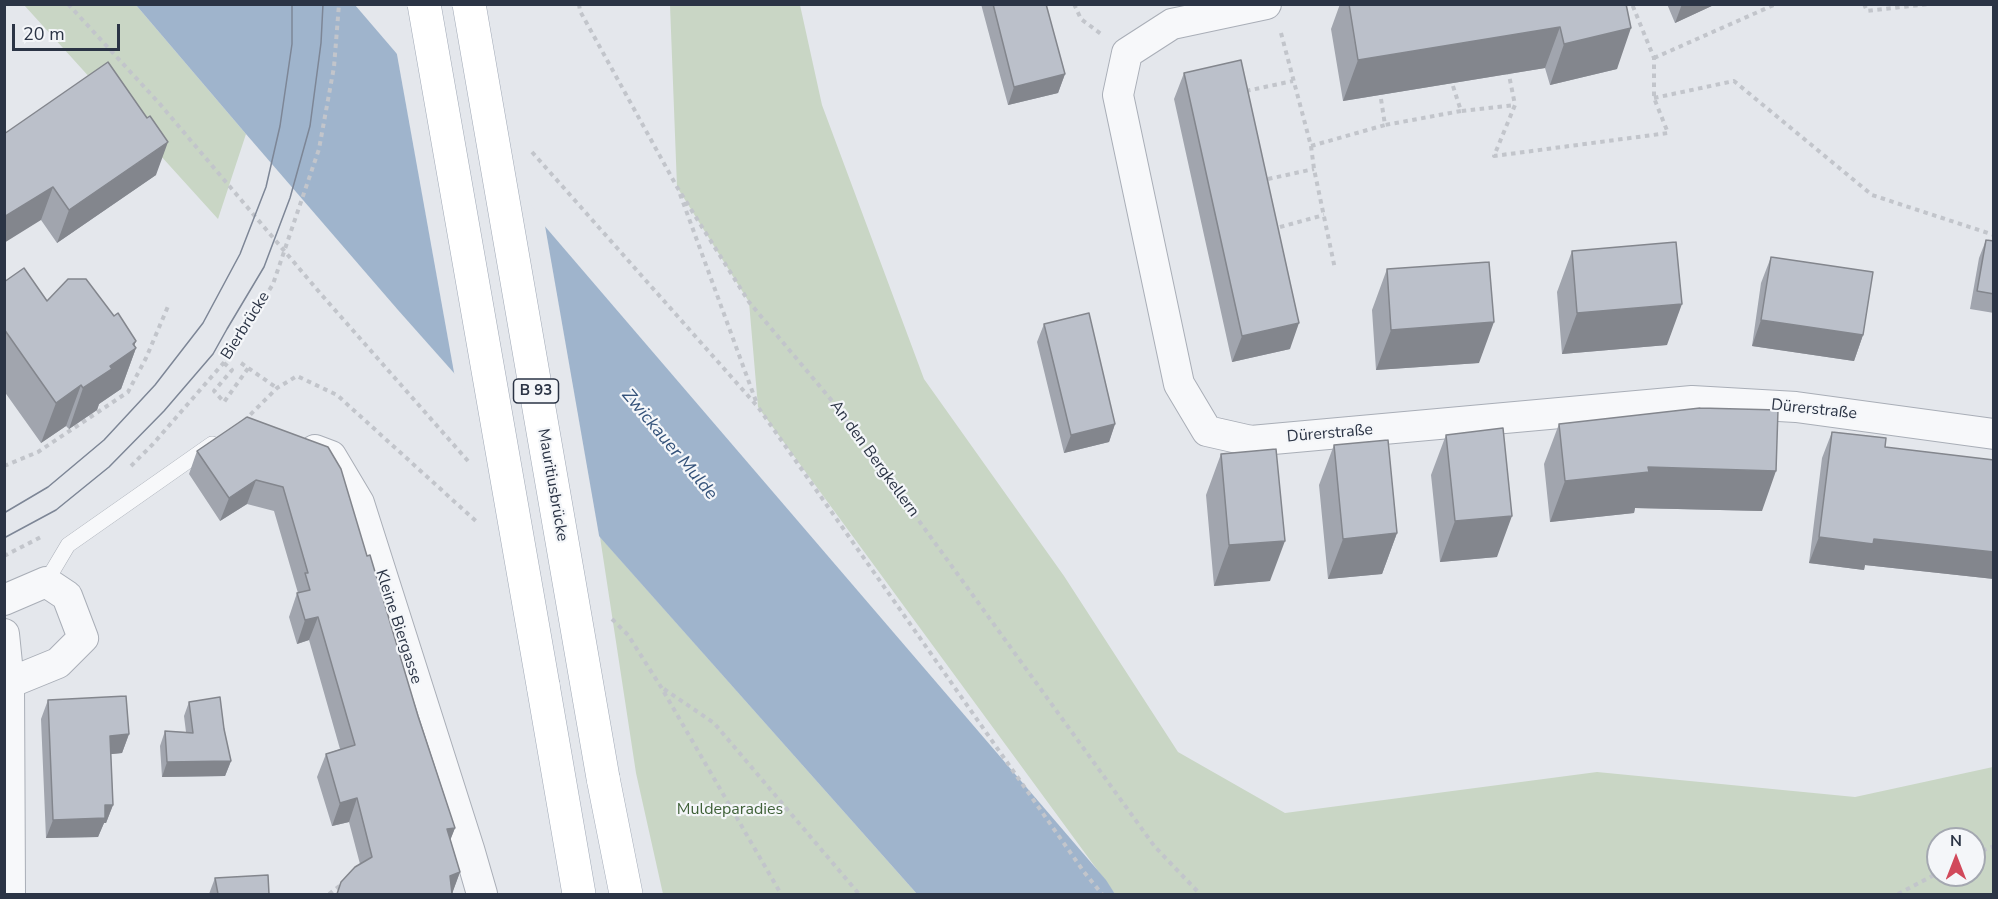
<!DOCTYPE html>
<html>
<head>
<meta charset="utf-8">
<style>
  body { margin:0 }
  #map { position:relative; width:1998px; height:899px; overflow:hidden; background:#e4e7ec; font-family:"Nunito Sans",sans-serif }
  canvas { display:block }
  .frame { position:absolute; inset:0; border:6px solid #2b3445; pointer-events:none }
  .north { position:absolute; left:1926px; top:827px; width:60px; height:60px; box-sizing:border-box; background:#f4f6f9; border:2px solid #a4a8b1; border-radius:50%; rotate:0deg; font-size:16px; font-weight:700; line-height:24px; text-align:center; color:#2b3445 }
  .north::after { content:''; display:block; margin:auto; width:21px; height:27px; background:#d1495b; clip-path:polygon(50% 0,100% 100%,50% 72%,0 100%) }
  .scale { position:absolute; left:12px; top:24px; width:108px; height:27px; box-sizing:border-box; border:3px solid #2b3445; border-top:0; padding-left:8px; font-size:18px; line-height:21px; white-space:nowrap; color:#2b3445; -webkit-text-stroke:4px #f4f6f9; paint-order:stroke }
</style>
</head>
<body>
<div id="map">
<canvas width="1998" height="899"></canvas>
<div class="frame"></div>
<div class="north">N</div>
<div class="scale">20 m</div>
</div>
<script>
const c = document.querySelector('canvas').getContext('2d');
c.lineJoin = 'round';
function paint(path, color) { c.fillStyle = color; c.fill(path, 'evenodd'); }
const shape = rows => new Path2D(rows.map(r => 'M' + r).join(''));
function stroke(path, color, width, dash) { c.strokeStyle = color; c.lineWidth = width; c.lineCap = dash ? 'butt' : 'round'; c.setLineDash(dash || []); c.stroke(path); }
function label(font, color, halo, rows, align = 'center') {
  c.font = font + ' "Nunito Sans",sans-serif'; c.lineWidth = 4.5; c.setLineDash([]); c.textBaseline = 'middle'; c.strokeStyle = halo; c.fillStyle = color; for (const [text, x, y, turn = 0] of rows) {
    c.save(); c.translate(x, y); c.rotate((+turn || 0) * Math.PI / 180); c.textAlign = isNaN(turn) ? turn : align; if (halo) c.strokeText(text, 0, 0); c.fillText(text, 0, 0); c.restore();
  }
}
paint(shape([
  [24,5,136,5,246,134,218,219],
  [670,5,800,5,822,105,924,379,1064,576,1178,752,1285,813,1597,772,1855,797,1993,767,1993,894,1115,894,758,407,749,302,677,187],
  [1938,839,1974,839,1974,875,1938,875],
  [600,537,917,894,663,894,636,773]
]), '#c9d6c5');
paint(shape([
  [136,5,355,5,1106,880,1115,894,917,894,398,310,246,134]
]), '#9fb4cc');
paint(shape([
  [396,49,544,220,600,541,455,378]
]), '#e4e7ec');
const service = shape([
  [46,582,68,545,212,444]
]);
const minor = shape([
  [1266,4,1172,24,1127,53,1118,95,1179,384,1207,431,1251,441,1692,401,1796,407,1994,434],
  [315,450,331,456,359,503,469,849,482,894],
  [4,600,46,582,67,596,83,638,58,663,9,683],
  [4,634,9,683,10,894]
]);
const primary = shape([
  [543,685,579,894],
  [603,778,626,894]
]);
stroke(service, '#a9aeb7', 16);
stroke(minor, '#a9aeb7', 32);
stroke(primary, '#a3abb8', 34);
stroke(shape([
  [68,4,159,103,320,293,468,461],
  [579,4,580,11,677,187,749,302,833,402,1155,847,1200,894],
  [1074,4,1081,19,1101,34],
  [1864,4,1867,11,1928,4],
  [1281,33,1311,146,1385,125],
  [1654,58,1776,4],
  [1508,70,1515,105,1494,156,1668,133,1654,98,1654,58,1632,4],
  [1453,86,1461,111,1515,105],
  [1246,91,1293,81],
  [1654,98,1734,81,1872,195,1994,235],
  [1381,99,1385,125,1461,111],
  [1311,146,1314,169,1335,269],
  [532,152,758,407,1084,872,1102,894],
  [1268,179,1314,169],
  [680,194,757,404],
  [1280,227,1324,215],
  [224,363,232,370,214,391,224,402,249,367],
  [241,363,277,388],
  [244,421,277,388,297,376,337,395,478,523],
  [4,466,38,452,128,392,146,358,169,304],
  [131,466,153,444,227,359],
  [4,556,41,537],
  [612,619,628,635,661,687,781,894],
  [664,689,714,723,859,894],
  [1974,854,1994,846],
  [329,894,342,884],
  [1898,894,1938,873]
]), '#c2c5cb', 4, [4.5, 4.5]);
stroke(service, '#f7f8fa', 15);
stroke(minor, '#f7f8fa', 30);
stroke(primary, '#fff', 33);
stroke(shape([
  [4,513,48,487,104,440,155,385,203,323,240,254,266,187,280,126,292,44,292,4],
  [4,538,56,510,109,467,164,411,213,354,227,329,264,267,290,198,310,126,321,43,323,4]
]), '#7d8696', 1.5);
const primaryBridge = shape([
  [424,4,543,685],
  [469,4,603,778]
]);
stroke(primaryBridge, '#a3abb8', 34, []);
stroke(shape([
  [227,359,273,284,319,149,334,67,339,4]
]), '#c2c5cb', 4, [4.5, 4.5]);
stroke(primaryBridge, '#fff', 33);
paint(shape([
  [981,4,1046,4,1065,74,1058,93,1008,105],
  [1340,4,1626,4,1617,69,1550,85,1545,68,1343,101,1331,29],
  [1667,4,1716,4,1675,23],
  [1184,73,1290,349,1232,362,1174,99],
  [4,134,156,175,57,243,41,220],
  [1986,240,1994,241,1994,313,1970,309,1979,258],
  [1572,251,1667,345,1562,354,1557,292],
  [1771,257,1863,335,1854,361,1752,346,1761,283],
  [1387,269,1479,363,1376,370,1372,310],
  [4,282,136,341,134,346,136,348,121,389,99,404,97,410,69,429,66,426,41,443,4,391],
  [1044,324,1115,424,1109,442,1064,453,1037,342],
  [247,417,367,556,455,828,450,840,460,872,452,893,360,864,349,822,332,826,317,777,326,754,340,749,309,640,297,644,289,617,297,593,298,593,274,511,247,504,220,521,189,474,197,451],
  [1559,424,1762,511,1635,508,1634,513,1550,522,1544,464],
  [1832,432,1885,447,1994,460,1994,579,1865,565,1864,570,1809,563,1822,458],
  [1446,435,1497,557,1440,562,1431,475],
  [1334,445,1397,533,1382,574,1328,579,1319,485],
  [1221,454,1270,581,1214,586,1206,495],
  [48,700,129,734,122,753,111,754,113,805,106,823,104,823,98,837,46,838,41,719],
  [189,702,224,729,231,761,225,776,162,777,160,746,165,731,186,732,184,716],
  [215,878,269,894,209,894]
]), '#a1a5ae');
paint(shape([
  [1682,4,1716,4,1675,23],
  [1560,27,1545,68,1343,101,1358,60],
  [1631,28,1617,69,1550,85,1564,44],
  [1065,74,1058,93,1008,105,1014,87],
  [168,142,156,175,57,243,69,210],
  [53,187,41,220,4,243,4,217],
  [1682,304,1667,345,1562,354,1577,313],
  [1761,320,1863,335,1854,361,1752,346],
  [1494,322,1479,363,1376,370,1391,330],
  [1299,323,1290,349,1232,362,1242,336],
  [136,341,132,351,136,348,121,389,99,404,97,410,69,429,83,388,110,366],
  [81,385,66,426,41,443,56,403],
  [1115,424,1109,442,1064,453,1071,435],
  [1648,467,1776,471,1762,511,1635,508,1634,513,1550,522,1565,481],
  [256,480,247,504,220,521,229,498],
  [1512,516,1497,557,1440,562,1455,521],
  [1397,533,1382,574,1328,579,1343,539],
  [1819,537,1874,539,1994,552,1994,579,1865,565,1864,570,1809,563],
  [1285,541,1270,581,1214,586,1229,545],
  [318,617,309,640,297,644,305,620],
  [129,734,122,753,103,755,110,736],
  [231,761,225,776,162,777,167,762],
  [357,798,349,822,332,826,340,803],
  [105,805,113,805,106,823,104,823,98,837,46,838,53,820],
  [455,828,446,851,447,829],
  [460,872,452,894,450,876]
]), '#83868d');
const building = shape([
  [993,4,1046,4,1065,74,1014,87,993,4],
  [1349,4,1626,4,1631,28,1564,44,1560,27,1358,60,1349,4],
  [1241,60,1299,323,1242,336,1184,73,1241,60],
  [108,62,147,118,150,116,168,142,69,210,53,187,4,217,4,134,108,62],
  [1986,240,1994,241,1994,294,1977,291,1986,240],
  [1676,242,1682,304,1577,313,1572,251,1676,242],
  [1771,257,1873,272,1863,335,1761,320,1771,257],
  [1489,262,1494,322,1391,330,1387,269,1489,262],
  [24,268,47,301,68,279,86,279,114,316,118,313,136,341,133,344,136,348,110,366,112,369,83,388,81,385,56,403,4,329,4,282,24,268],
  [1089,313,1115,424,1071,435,1044,324,1089,313],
  [1700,408,1778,410,1776,471,1648,467,1649,472,1565,481,1559,424,1700,408],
  [247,417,328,447,341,469,367,556,370,555,418,716,455,828,447,829,460,872,450,876,452,894,337,894,341,882,355,867,372,857,357,798,340,803,326,754,355,745,318,617,305,620,297,593,310,590,305,573,308,573,283,487,256,480,229,498,197,451,247,417],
  [1503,428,1512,516,1455,521,1446,435,1503,428],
  [1832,432,1886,438,1885,447,1994,460,1994,552,1874,539,1873,544,1819,537,1832,432],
  [1388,440,1397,533,1343,539,1334,445,1388,440],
  [1276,449,1285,541,1229,545,1221,454,1276,449],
  [126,696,129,734,110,736,113,805,105,805,105,818,53,820,48,700,126,696],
  [220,697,224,729,231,761,167,762,165,731,193,733,189,702,220,697],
  [268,875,269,894,218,894,215,878,268,875]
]);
paint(building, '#bbc0ca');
stroke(building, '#83868d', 1.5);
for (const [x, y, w] of [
  [536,391,45]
]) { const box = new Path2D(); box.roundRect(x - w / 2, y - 12, w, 24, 4.5); c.fillStyle = '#f4f6f9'; c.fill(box); stroke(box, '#2b3445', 1.5); }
label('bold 15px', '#2b3445', null, [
  ["B 93",536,391]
]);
label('16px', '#2b3445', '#f4f6f9', [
  ["Bierbrücke",246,326,-58],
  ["Dürerstraße",1814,410,6],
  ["Dürerstraße",1330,434,-5],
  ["An den Bergkellern",874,459,54],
  ["Mauritiusbrücke",552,485,80],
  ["Kleine Biergasse",398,627,72]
]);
label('16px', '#3f6138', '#f4f6f9', [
  ["Muldeparadies",730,810]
]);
label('italic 18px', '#34527a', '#f4f6f9', [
  ["Zwickauer Mulde",669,445,50]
]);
</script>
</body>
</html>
